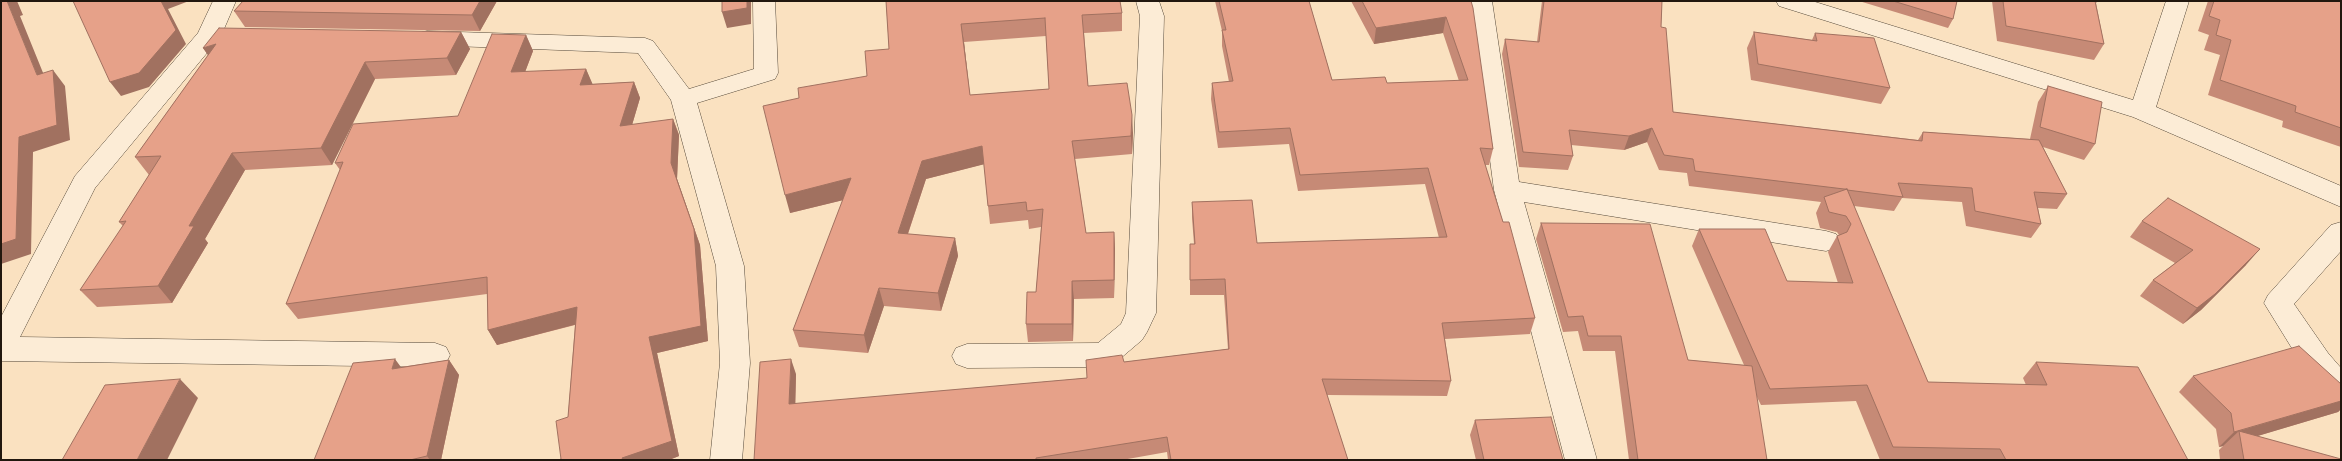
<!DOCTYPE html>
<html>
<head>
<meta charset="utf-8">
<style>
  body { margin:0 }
  #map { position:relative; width:2342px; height:461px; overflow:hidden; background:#fae1c0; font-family:"Libre Caslon Text",serif }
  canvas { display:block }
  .frame { position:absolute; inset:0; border:2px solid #21170e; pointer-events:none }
</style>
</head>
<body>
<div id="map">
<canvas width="2342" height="461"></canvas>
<div class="frame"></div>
</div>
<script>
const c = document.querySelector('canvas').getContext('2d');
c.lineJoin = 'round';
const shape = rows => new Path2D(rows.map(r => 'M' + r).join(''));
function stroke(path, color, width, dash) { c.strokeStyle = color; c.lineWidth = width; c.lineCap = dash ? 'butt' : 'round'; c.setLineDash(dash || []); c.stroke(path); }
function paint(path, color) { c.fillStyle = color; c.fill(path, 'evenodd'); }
const minor = shape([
  [213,1,236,1,221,36,95,188,20,337,435,343,446,347,450,355,446,363,435,367,1,361,1,317,75,176,198,33,213,1],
  [753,1,775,1,778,73,775,79,697,103,744,266,750,363,742,460,710,460,720,363,716,266,671,100,638,53,427,45,419,43,415,38,419,33,427,31,645,38,653,41,689,89,754,69,753,1],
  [1136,1,1159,1,1164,16,1156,313,1147,332,1142,340,1115,363,1104,367,967,368,956,364,952,356,956,348,967,344,1098,343,1121,324,1126,313,1140,16,1136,1],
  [1469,1,1492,1,1519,182,1826,231,1836,234,1840,241,1836,248,1826,251,1524,202,1597,460,1565,460,1494,190,1469,1],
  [1776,1,1812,1,2133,100,2166,1,2189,1,2156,107,2341,186,2341,207,2133,117,1779,6,1776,1],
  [2341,222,2341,251,2294,304,2328,353,2341,368,2341,402,2330,399,2306,371,2264,303,2268,295,2331,225,2341,222]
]);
stroke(minor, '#574a3a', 1);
paint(minor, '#fcecd6');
paint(shape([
  [243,1,497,1,480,31,245,27,234,11],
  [886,1,1122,13,1122,31,1084,33,1088,86,1133,133,1132,154,1075,159,1086,233,1114,232,1115,250,1114,298,1074,299,1073,341,1028,342,1026,324,1036,292,1041,227,1029,229,1028,220,990,224,988,206,984,164,926,179,908,234,955,238,958,256,941,311,884,306,868,353,799,347,793,330,843,200,790,213,799,98,867,76,889,49],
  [1046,36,1049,89,970,95,964,42],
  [1215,1,1309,1,1332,80,1387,83,1459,81,1443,33,1374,44,1351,1,1471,1,1493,149,1489,165,1485,165,1503,222,1535,318,1530,334,1445,339,1451,381,1447,396,1327,395,1348,460,1168,460,1167,452,1122,460,754,460,796,374,795,404,1087,378,1124,362,1228,349,1224,295,1190,295,1190,244,1194,244,1192,218,1192,202,1257,243,1439,238,1425,184,1298,191,1289,144,1218,148,1211,99,1212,83,1229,82,1222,46,1222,31],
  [1542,1,1662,1,1661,27,1673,112,1918,140,1923,132,2030,139,2038,102,2048,86,2095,144,2084,160,2043,147,2067,194,2057,209,2038,208,2041,224,2031,238,1966,226,1962,202,1902,198,1894,211,1854,206,1928,382,2026,385,2023,378,2036,362,2188,460,1880,460,1856,401,1761,405,1756,395,1767,460,1629,460,1615,351,1583,351,1578,331,1563,332,1536,239,1541,223,1688,360,1744,365,1692,246,1699,229,1787,281,1838,283,1828,252,1837,236,1839,235,1837,232,1820,228,1816,213,1821,202,1689,186,1687,173,1659,170,1647,142,1624,150,1571,145,1573,156,1568,170,1519,167,1502,54,1505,39,1537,42],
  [1859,1,1957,1,1953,19,1948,28],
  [1992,1,2098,1,2096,3,2104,44,2094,60,1997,41],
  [2208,1,2341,1,2341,147,2282,127,2283,121,2208,95,2220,55,2204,50,2209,35,2198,31],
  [461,32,470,49,456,75,375,79,332,165,245,170,205,239,208,243,172,303,97,307,80,290,123,226,119,222,149,175,135,157,208,55,203,48],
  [1754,32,1812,40,1815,33,1890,88,1881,104,1751,80,1747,48],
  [526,35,533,51,525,72,586,69,592,84,634,82,640,98,632,125,673,119,679,135,677,179,700,245,708,341,657,353,679,456,669,460,558,460,561,459,568,417,575,325,497,345,488,330,487,294,298,319,286,304,340,170,335,163,458,116],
  [2142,221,2246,265,2201,310,2183,324,2140,296,2153,280,2175,263,2130,237],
  [449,360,459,375,441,460,314,460,401,367],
  [2193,376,2341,384,2341,409,2338,412,2257,436,2341,460,2220,460,2219,450,2223,446,2219,447,2216,429,2179,392],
  [1475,420,1563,460,1476,460,1470,435]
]), '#c68a76');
paint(shape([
  [7,1,17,1,23,15,20,16,50,90,37,75],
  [161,1,189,1,168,9,186,44,149,87,121,96,110,82],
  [480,1,497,1,480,31,472,15],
  [747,1,751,1,751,24,727,28,722,12],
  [1446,17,1443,33,1374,44,1376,28],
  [961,24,964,42,972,114,970,95],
  [461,32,470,49,456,75,447,58],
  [526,35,533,51,519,88,511,72],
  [216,44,215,65,203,48],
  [365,62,375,79,332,165,321,148],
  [586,69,593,85,580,85],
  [53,70,65,86,70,140,33,152,31,254,1,264,1,244,19,137],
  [634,82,640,98,627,142,620,126],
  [1132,115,1133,133,1132,154,1131,136],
  [673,119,679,135,677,179,700,245,708,341,657,353,679,456,669,460,623,460,622,458,649,337,671,163],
  [1652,128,1647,142,1624,150,1629,136],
  [982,146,985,164,926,179,902,251,898,233,922,161],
  [232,153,245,170,205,239,208,243,172,303,158,286,189,226],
  [851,178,856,197,790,213,785,195],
  [1114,232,1115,250,1114,298],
  [955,238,958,256,941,311,938,293],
  [2260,249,2246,265,2201,310,2183,324,2197,308],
  [1072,281,1074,299,1073,341,1072,324],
  [879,288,884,306,868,353,864,335],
  [577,307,585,322,497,345,488,330],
  [395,359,406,374,392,369],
  [791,359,796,374,795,420,789,404],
  [449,360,459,375,441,460,430,460,427,456],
  [180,379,198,398,167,460,137,460],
  [2341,401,2341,409,2338,412,2241,441,2239,431],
  [2239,431,2223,446,2219,447,2234,432]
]), '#a17160');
const building = shape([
  [1,1,7,1,37,75,53,70,57,125,19,137,16,239,1,244,1,1],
  [73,1,161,1,176,30,139,73,110,82,73,1],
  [243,1,480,1,472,15,234,11,243,1],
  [722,1,747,1,747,8,722,12,722,1],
  [886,1,1120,1,1122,13,1082,15,1088,86,1127,83,1132,115,1131,136,1072,141,1086,233,1114,232,1114,280,1072,281,1072,324,1026,324,1027,292,1036,292,1043,209,1027,211,1026,202,988,206,982,146,922,161,898,233,955,238,938,293,879,288,864,335,793,330,851,178,785,195,763,106,799,98,798,88,867,76,865,51,889,49,886,1],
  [1045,18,1049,89,970,95,961,24,1045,18],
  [1219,1,1309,1,1332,80,1385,77,1387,83,1468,80,1446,17,1376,28,1362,1,1471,1,1473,8,1493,149,1480,148,1503,222,1509,222,1535,318,1442,323,1451,381,1322,379,1348,460,1171,460,1167,437,1036,458,1036,460,754,460,760,362,791,359,789,404,1087,378,1086,360,1122,355,1124,362,1229,349,1225,279,1190,280,1190,244,1195,244,1192,202,1252,200,1257,243,1447,237,1428,168,1300,175,1290,128,1219,132,1212,83,1233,81,1222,30,1226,30,1219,1],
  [1544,1,1662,1,1661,27,1666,28,1673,112,1922,141,1923,132,2039,140,2067,194,2034,192,2041,224,1975,211,1972,188,1898,183,1903,197,1847,190,1847,189,1844,189,1695,171,1693,159,1664,155,1652,128,1629,136,1569,130,1573,156,1523,152,1505,39,1539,42,1544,1],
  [1893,1,1957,1,1953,19,1893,1],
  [2003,1,2095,1,2104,44,2006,26,2003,1],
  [2214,1,2341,1,2341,128,2295,112,2296,106,2220,80,2231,40,2216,35,2220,20,2209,16,2214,1],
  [219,28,461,32,447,58,365,62,321,148,232,153,189,226,194,226,158,286,80,290,126,221,119,222,161,156,135,157,216,44,203,48,219,28],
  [1754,32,1817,41,1815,33,1874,38,1890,88,1758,64,1754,32],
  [492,34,526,35,511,72,586,69,580,85,634,82,620,126,673,119,671,163,694,229,701,326,649,337,672,441,622,458,623,460,558,460,561,459,556,421,568,417,577,307,488,330,487,277,286,304,343,162,335,163,353,124,458,116,492,34],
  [2048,86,2102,102,2095,144,2040,127,2048,86],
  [1847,189,1928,382,2047,385,2036,362,2138,367,2188,460,2006,460,2000,449,1893,447,1867,385,1770,389,1699,229,1765,229,1787,281,1853,283,1837,236,1847,232,1851,224,1846,216,1829,212,1824,197,1847,189],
  [2168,198,2260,249,2215,294,2197,308,2153,280,2193,250,2142,221,2168,198],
  [1541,223,1650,224,1688,360,1752,366,1767,460,1638,460,1621,336,1588,336,1583,316,1568,317,1541,223],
  [2299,346,2341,384,2341,401,2234,432,2231,413,2193,376,2299,346],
  [395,359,392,369,449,360,427,456,410,460,314,460,353,363,395,359],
  [180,379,137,460,62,460,105,385,180,379],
  [1551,417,1563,460,1484,460,1475,420,1551,417],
  [2239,431,2341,459,2341,460,2244,460,2239,431]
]);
paint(building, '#e6a189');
stroke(building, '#a17160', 1);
</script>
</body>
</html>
